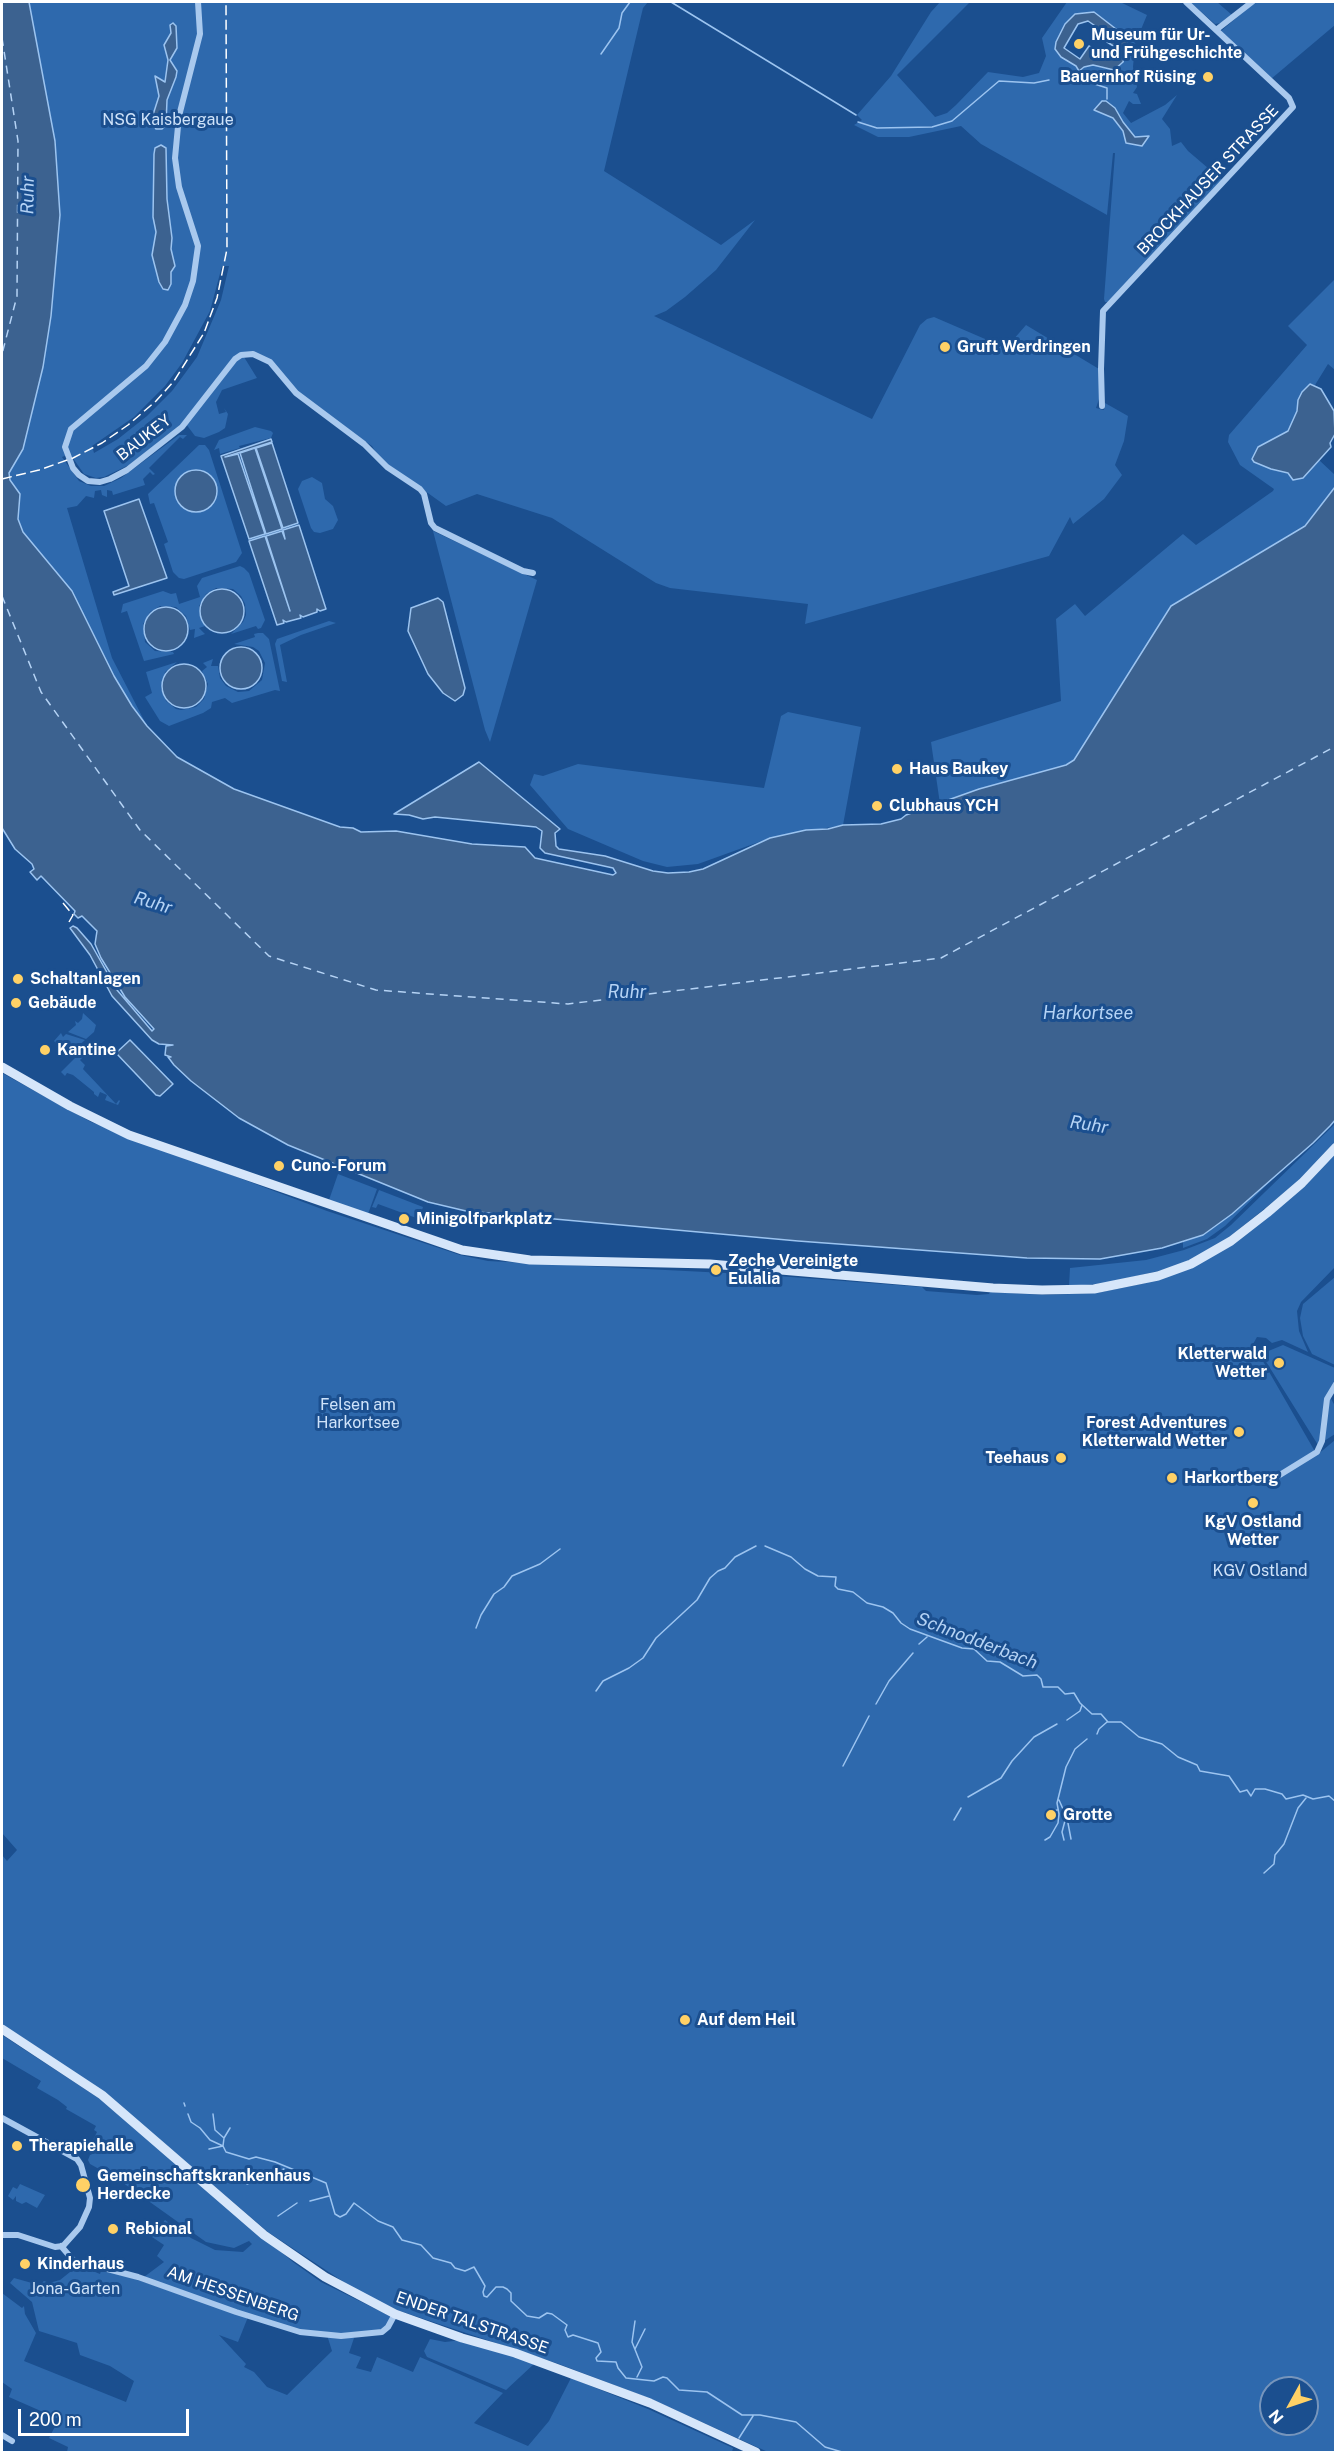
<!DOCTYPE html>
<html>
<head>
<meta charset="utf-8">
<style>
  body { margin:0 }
  #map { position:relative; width:1337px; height:2454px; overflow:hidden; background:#1b4f8f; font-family:"Public Sans",sans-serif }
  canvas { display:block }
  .frame { position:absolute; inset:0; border:3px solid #fff; pointer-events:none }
  .north { position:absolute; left:1259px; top:2376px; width:60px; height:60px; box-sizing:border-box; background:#1b4f8f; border:2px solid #7695bc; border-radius:50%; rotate:230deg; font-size:16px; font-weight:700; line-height:24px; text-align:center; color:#fff }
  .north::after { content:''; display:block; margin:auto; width:21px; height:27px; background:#ffd166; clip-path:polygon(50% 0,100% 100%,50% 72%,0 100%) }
  .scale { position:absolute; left:18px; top:2409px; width:171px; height:27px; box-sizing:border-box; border:3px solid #fff; border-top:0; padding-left:8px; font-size:18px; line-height:21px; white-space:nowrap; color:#fff; -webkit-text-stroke:4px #1b4f8f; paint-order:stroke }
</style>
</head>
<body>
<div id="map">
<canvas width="1337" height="2454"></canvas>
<div class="frame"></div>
<div class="north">N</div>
<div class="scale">200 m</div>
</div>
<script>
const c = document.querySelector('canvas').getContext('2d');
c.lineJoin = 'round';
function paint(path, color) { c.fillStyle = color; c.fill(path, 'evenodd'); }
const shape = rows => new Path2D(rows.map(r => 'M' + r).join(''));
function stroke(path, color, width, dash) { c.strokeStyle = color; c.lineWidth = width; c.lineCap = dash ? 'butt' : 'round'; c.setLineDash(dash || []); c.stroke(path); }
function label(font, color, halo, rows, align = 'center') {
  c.font = font + ' "Public Sans",sans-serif'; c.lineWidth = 6; c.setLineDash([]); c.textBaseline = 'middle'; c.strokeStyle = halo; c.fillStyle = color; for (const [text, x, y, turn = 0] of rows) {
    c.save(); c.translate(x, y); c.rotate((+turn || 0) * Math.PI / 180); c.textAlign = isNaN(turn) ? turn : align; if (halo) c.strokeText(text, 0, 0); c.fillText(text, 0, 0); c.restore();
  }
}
paint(shape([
  [22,2,648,2,643,8,604,171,721,245,755,220,716,270,685,297,666,311,654,316,872,419,920,325,927,319,934,317,1006,348,1026,325,1099,369,1099,399,1096,408,1104,410,1105,403,1128,416,1124,441,1115,465,1122,475,1104,499,1073,524,1070,517,1049,556,805,624,808,604,670,588,656,583,552,518,477,494,446,506,379,458,372,446,329,417,297,392,271,361,241,354,180,426,129,465,104,477,96,478,84,474,70,454,62,457,79,481,91,486,104,486,121,478,179,435,187,435,183,439,180,437,149,468,155,474,153,475,150,472,143,479,145,485,113,495,112,491,107,490,107,497,102,495,101,490,95,491,94,498,86,496,77,506,67,508,112,658,147,726,30,580,2,457],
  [222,266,229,266,221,300,197,357,172,391,147,416,118,439,94,453,92,446,134,417,165,386,182,363,210,311],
  [940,2,970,2,897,75,935,117,947,113,956,105,988,72,1023,77,1039,73,1046,56,1042,38,1067,2,1120,2,1147,15,1135,44,1133,67,1137,87,1133,93,1137,94,1141,104,1133,104,1129,101,1123,113,1131,123,1165,105,1177,95,1162,119,1170,129,1172,146,1181,142,1188,151,1222,180,1108,302,1105,302,1104,299,1115,153,1113,153,1107,215,981,144,961,126,909,137,878,137,854,125,862,120,857,115,891,76,931,12],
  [1094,12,1129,39,1107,69,1093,65,1083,67,1080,70,1056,42,1065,24,1075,14],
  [1190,2,1217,2,1232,15,1221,23,1215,24],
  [1255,2,1335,2,1335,25,1271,79,1221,31],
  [1335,279,1335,370,1328,364,1315,385,1310,384,1302,392,1293,424,1288,432,1278,437,1271,469,1303,478,1319,460,1335,475,1335,487,1305,525,1171,606,1074,760,1066,765,979,789,940,804,931,742,1061,701,1056,619,1075,604,1085,616,1183,534,1196,545,1273,491,1274,489,1240,465,1228,442,1229,435,1307,345,1288,326],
  [244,357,257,378,222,390,216,402,219,414,226,412,224,408,228,414,225,428,219,432,204,438,195,436,186,424,237,360],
  [255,427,271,431,273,433,271,438,239,446,240,448,220,454,219,448,214,450,219,440],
  [199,445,205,445,209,450,242,553,236,562,184,579,179,578,173,572,164,544,168,542,154,503,150,504,148,494],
  [312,477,322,483,325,499,333,506,338,520,333,529,320,533,314,532,311,528,298,489,302,481],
  [433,531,537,580,490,742,485,730],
  [240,566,244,568,249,573,265,620,261,628,258,629,256,626,231,634,243,622,246,615,245,604,241,596,233,589,216,588,206,594,199,606,200,616,205,626,199,628,205,634,194,638,195,629,190,630,186,616,176,607,160,606,150,612,143,624,145,642,155,651,173,652,174,654,144,661,127,611,121,613,123,604,163,591,171,594,176,593,179,604,200,597,197,586,202,578],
  [329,621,336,623,301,635,280,645,287,682,282,681,275,644,277,639],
  [258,633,263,633,269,639,280,691,275,690,232,703,225,698,212,702,211,708,203,713,169,726,160,721,145,697,152,693,146,672,177,662,165,672,161,689,166,701,176,709,181,710,196,707,204,699,208,684,202,671,207,667,203,663,213,659,211,666,218,666,220,678,226,686,238,692,249,691,262,680,265,663,259,651,253,647,234,644,255,637,254,634],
  [788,712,861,727,843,825,770,838,698,864,667,867,643,861,568,829,530,785,534,774,543,776,578,764,764,788,781,716],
  [83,1013,96,1025,94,1032,86,1039,68,1032,76,1025,75,1021,78,1023,82,1019],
  [61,1033,63,1037,66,1034,85,1040,72,1052,65,1053,54,1041],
  [89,1044,92,1048,80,1060,85,1065,83,1069,116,1104,119,1100,120,1101,118,1105,105,1100,107,1095,100,1092,98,1097,94,1094,94,1092,73,1075,67,1073,65,1076,61,1072],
  [2,1073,91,1122,327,1211,460,1255,488,1261,765,1275,922,1287,926,1291,977,1295,989,1294,990,1292,1046,1295,1097,1293,1146,1283,1217,1253,1335,1151,1335,1267,1301,1302,1297,1311,1299,1331,1308,1352,1282,1340,1272,1343,1266,1338,1257,1337,1253,1344,1317,1455,1335,1440,1335,2452,768,2452,651,2399,559,2364,397,2310,356,2290,268,2232,104,2092,2,2024,2,1855,7,1861,17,1850,2,1833],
  [1271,2388,1307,2388,1307,2424,1271,2424],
  [1335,1124,1335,1143,1299,1181,1228,1238,1193,1259,1167,1269,1101,1284,1069,1286,1070,1268,1146,1260,1184,1250,1215,1238,1231,1225],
  [1282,1170,1225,1226,1207,1239,1183,1248,1183,1242,1203,1235,1218,1225],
  [338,1174,377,1189,368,1214,329,1200],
  [379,1190,423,1207,419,1219,378,1204,376,1208,372,1207],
  [1335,1277,1335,1365,1312,1354,1303,1336,1300,1318,1303,1304],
  [1283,1345,1335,1368,1335,1382,1330,1397,1335,1406,1335,1434,1318,1445,1265,1360,1266,1352],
  [2,2035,100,2099,293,2262,321,2282,390,2316,388,2326,381,2331,354,2335,299,2330,236,2311,144,2277,164,2262,157,2256,164,2245,152,2237,165,2220,191,2238,215,2250,243,2252,252,2244,249,2241,234,2248,206,2242,119,2180,90,2164,88,2160,90,2155,112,2146,112,2144,81,2153,85,2146,89,2148,97,2132,94,2130,96,2126,66,2109,67,2107,58,2100,37,2088,41,2081,2,2058],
  [20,2184,45,2195,37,2208,26,2202,22,2204,16,2201,16,2196,13,2200,8,2196,13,2187,17,2189],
  [75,2268,88,2269,100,2274,102,2268,248,2317,238,2342,219,2335,246,2364,244,2367,254,2372,267,2387,287,2395,332,2351,327,2335,354,2338,349,2353,361,2357,356,2368,371,2372,377,2357,413,2372,420,2357,503,2393,474,2423,528,2446,549,2421,571,2378,648,2409,733,2448,732,2452,67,2452,68,2447,49,2438,59,2419,9,2397,12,2389,2,2382,2,2293,22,2308,24,2306,25,2314,36,2333,24,2361,126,2402,134,2381,110,2366,80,2355,77,2343,39,2331,32,2302,10,2283,14,2278,39,2285,44,2281,49,2283,60,2280],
  [430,2339,445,2342,462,2340,535,2363,506,2390,427,2357,424,2351]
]), '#2e69ad');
const water = shape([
  [2,2,29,2,55,141,60,215,51,316,43,367,23,449,9,473,10,480,20,494,18,519,23,532,72,591,114,676,132,706,147,726,177,757,234,789,340,827,353,828,361,832,396,831,472,844,525,847,535,858,613,875,616,873,613,868,545,853,540,848,542,831,536,827,435,817,423,819,409,815,394,814,479,762,560,829,555,833,556,846,559,849,605,856,653,871,668,873,689,872,703,869,770,838,806,830,828,829,843,825,881,824,901,819,906,815,979,789,1066,765,1074,760,1171,606,1305,526,1335,487,1336,1119,1330,1126,1313,1143,1232,1214,1203,1235,1162,1248,1100,1259,1027,1258,798,1241,466,1211,428,1202,288,1145,239,1118,191,1081,174,1065,168,1057,171,1057,165,1055,166,1046,173,1045,159,1044,152,1040,112,996,90,955,70,928,73,926,77,928,91,944,117,990,152,1031,154,1029,125,997,101,958,95,944,97,931,82,916,78,918,74,914,75,911,41,876,37,880,30,872,34,869,32,864,15,849,2,828,2,2],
  [1094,12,1129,39,1123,62,1114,70,1093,65,1084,67,1079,71,1076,66,1061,57,1055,49,1056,42,1065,24,1075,14,1094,12],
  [1088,21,1110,36,1107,42,1115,47,1108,58,1089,46,1080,59,1064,48,1078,24,1088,21],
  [173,23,176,26,177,48,170,60,177,71,176,77,167,100,166,125,162,129,156,129,151,121,159,96,155,76,165,82,168,60,164,45,171,33,170,25,173,23],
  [1102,101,1106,101,1115,108,1123,122,1135,137,1149,136,1142,146,1126,143,1123,131,1113,118,1094,110,1102,101],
  [161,145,166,148,167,199,172,238,171,249,175,266,171,272,171,284,168,290,163,289,159,282,152,255,156,232,153,217,154,154,155,148,161,145],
  [1310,384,1321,389,1334,411,1335,434,1330,443,1331,447,1303,478,1293,480,1288,473,1271,469,1254,462,1252,459,1258,447,1288,431,1297,411,1298,400,1302,392,1310,384],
  [271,439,272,442,225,457,238,454,265,534,249,539,221,456,271,439],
  [272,443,298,523,283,528,256,448,272,443],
  [255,448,282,529,266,534,240,453,255,448],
  '175 491a21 21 0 1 1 42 0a21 21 0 1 1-42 0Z',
  [139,499,167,578,114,595,113,592,129,586,104,511,139,499],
  [299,525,326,609,320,611,317,609,317,612,303,617,300,615,301,618,286,622,283,620,284,623,277,625,249,541,265,536,290,611,266,536,282,531,285,539,283,530,299,525],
  '200 611a22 22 0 1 1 44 0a22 22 0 1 1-44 0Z',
  [438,598,443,602,465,688,463,695,455,701,443,693,428,674,408,631,411,608,438,598],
  '144 629a22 22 0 1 1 44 0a22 22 0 1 1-44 0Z',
  '220 668a21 21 0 1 1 42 0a21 21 0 1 1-42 0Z',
  '162 686a22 22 0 1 1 44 0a22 22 0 1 1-44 0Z',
  [130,1040,173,1084,160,1096,156,1095,116,1053,130,1040]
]);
paint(water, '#3c6290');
stroke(water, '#9cc4f0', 1.5);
stroke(shape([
  [671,2,856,115],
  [601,54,619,28,622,13,630,2],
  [1079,76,1082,80,1107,88,1107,99],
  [858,122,877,128,932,127,952,121,999,81,1034,83,1049,80],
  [765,1546,791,1557,805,1569,818,1576,836,1577,835,1586,838,1589,853,1592,867,1603,883,1607,893,1613,901,1623,910,1629,962,1648,974,1649,987,1661,1000,1662,1023,1676,1037,1675,1041,1679,1043,1687,1058,1687,1065,1694,1074,1693,1080,1703,1092,1714,1101,1714,1108,1722,1121,1722,1139,1737,1162,1744,1178,1757,1197,1765,1200,1771,1229,1776,1240,1792,1247,1790,1251,1796,1255,1789,1265,1789,1282,1794,1286,1799,1303,1795,1313,1799,1329,1796,1336,1802],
  [476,1628,481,1615,494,1594,504,1587,512,1576,540,1564,560,1549],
  [919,1644,927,1637],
  [596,1691,603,1681,629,1668,643,1658,656,1638,697,1600,710,1578,718,1571,725,1568,735,1557,756,1546],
  [876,1704,889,1681,913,1653],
  [1067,1720,1080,1711,1082,1705],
  [1097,1734,1099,1729,1107,1722],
  [843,1766,869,1716],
  [968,1797,1001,1778,1012,1761,1034,1737,1057,1724],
  [1059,1800,1067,1818,1071,1839],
  [1050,1813,1057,1810],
  [954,1820,961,1808],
  [1045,1840,1050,1837,1058,1823,1059,1814,1057,1803,1066,1767,1075,1749,1087,1739],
  [1064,1840,1062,1832,1066,1817],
  [1264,1873,1274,1864,1275,1855,1284,1844,1298,1808,1306,1798],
  [184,2103,185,2106],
  [188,2114,191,2122,200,2128,210,2140,223,2146,226,2152,249,2159,256,2157,275,2162,326,2183,335,2214,340,2217,346,2214,354,2203,378,2221,393,2227,402,2240,421,2245,433,2258,451,2263,455,2268,465,2271,474,2267,485,2286,483,2292,484,2296,487,2297,496,2287,503,2287,507,2289,511,2293,511,2301,527,2316,539,2318,547,2313,552,2314,567,2325,565,2330,568,2337,573,2335,598,2343,601,2352,596,2358,597,2361,616,2362,618,2368,626,2378,654,2381,663,2377,667,2378,679,2390,707,2392,742,2415,760,2415,796,2422,825,2447,842,2452],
  [224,2138,230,2128],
  [209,2149,223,2146,224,2138,215,2130,213,2114],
  [247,2184,284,2169],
  [310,2201,329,2196],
  [278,2216,297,2203],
  [635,2321,632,2342,642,2367,637,2377],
  [635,2349,645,2329],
  [739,2438,753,2416]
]), '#9cc4f0', 1.5);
stroke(shape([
  [2,38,18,141,17,296,2,354],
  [2,596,41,692,140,830,269,956,376,990,568,1004,941,958,1336,746]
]), '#b5d3f5', 1.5, [8, 6]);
stroke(shape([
  [198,2,200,34,179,116,175,158,179,187,198,246,193,281,185,305,165,342,146,366,71,429,65,447,73,468,79,475,88,481,100,482,110,479,127,470,182,427,235,359,241,355,253,354,270,362,296,393,364,444,387,467,420,489,424,494,431,523,435,528,523,571,533,573],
  [1216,30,1252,2],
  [1102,406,1101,369,1103,311,1293,107,1289,98,1186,2],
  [1270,1481,1317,1452,1322,1441,1327,1399,1336,1384],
  [2,2118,77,2159,81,2165,90,2198,89,2207,80,2227,63,2246,55,2247,18,2235,2,2235],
  [61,2246,73,2260,138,2277,236,2312,300,2332,341,2336,382,2332,388,2327,395,2314],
  [2,2435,12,2441]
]), '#a9c9ee', 6);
stroke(shape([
  [2,1067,70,1106,129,1135,462,1250,530,1260,710,1264,993,1288,1042,1290,1094,1289,1158,1276,1191,1264,1231,1241,1267,1213,1302,1183,1336,1147],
  [2,2029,102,2095,264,2235,325,2277,395,2314,462,2338,515,2353,650,2403,756,2452]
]), '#d6e6fa', 9);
stroke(shape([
  [2,479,39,470,73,458,102,443,128,425,156,401,174,381,204,333,217,298,227,249,226,2],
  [63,903,73,915,69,922]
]), '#fff', 1.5, [10, 4.5]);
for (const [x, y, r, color] of [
  [1079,44,6,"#ffd166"],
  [1208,77,6,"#ffd166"],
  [945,347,6,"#ffd166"],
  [897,769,6,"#ffd166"],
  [877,806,6,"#ffd166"],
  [18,979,6,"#ffd166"],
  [16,1003,6,"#ffd166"],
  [45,1050,6,"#ffd166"],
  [279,1166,6,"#ffd166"],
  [404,1219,6,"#ffd166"],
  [716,1270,6,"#ffd166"],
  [1279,1363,6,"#ffd166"],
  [1239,1432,6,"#ffd166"],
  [1061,1458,6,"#ffd166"],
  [1172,1478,6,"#ffd166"],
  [1253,1503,6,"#ffd166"],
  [1051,1815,6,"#ffd166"],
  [685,2020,6,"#ffd166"],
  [17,2146,6,"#ffd166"],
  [83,2185,8,"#ffd166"],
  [113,2229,6,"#ffd166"],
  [25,2264,6,"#ffd166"]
]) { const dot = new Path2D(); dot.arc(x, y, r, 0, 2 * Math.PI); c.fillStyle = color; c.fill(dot); stroke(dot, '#1b4f8f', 2); }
label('bold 16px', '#fff', '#1b4f8f', [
  ["Museum für Ur-",1091,35],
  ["und Frühgeschichte",1091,53],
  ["Bauernhof Rüsing",1196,77,"right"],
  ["Gruft Werdringen",957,347],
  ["Haus Baukey",909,769],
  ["Clubhaus YCH",889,806],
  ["Schaltanlagen",30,979],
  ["Gebäude",28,1003],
  ["Kantine",57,1050],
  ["Cuno-Forum",291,1166],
  ["Minigolfparkplatz",416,1219],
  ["Zeche Vereinigte",728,1261],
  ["Eulalia",728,1279],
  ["Kletterwald",1267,1354,"right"],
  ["Wetter",1267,1372,"right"],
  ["Forest Adventures",1227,1423,"right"],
  ["Kletterwald Wetter",1227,1441,"right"],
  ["Teehaus",1049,1458,"right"],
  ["Harkortberg",1184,1478],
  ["KgV Ostland",1253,1522,"center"],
  ["Wetter",1253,1540,"center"],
  ["Grotte",1063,1815],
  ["Auf dem Heil",697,2020],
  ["Therapiehalle",29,2146],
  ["Gemeinschaftskrankenhaus",97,2176],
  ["Herdecke",97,2194],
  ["Rebional",125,2229],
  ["Kinderhaus",37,2264]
], 'left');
label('16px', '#cfe3fa', '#1b4f8f', [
  ["NSG Kaisbergaue",168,120],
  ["Felsen am",358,1405],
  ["Harkortsee",358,1423],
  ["KGV Ostland",1260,1571],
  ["Jona-Garten",75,2289]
]);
label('16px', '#fff', '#1b4f8f', [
  ["BROCKHAUSER STRASSE",1208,180,-47],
  ["BAUKEY",144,438,-38],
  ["AM HESSENBERG",233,2294,19],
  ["ENDER TALSTRASSE",472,2323,19]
]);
label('italic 18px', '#b5d3f5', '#1b4f8f', [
  ["Ruhr",28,195,-89],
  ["Ruhr",153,903,17],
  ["Ruhr",627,992],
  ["Harkortsee",1088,1013],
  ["Ruhr",1089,1125,9],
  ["Schnodderbach",977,1641,21]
]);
</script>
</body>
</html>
